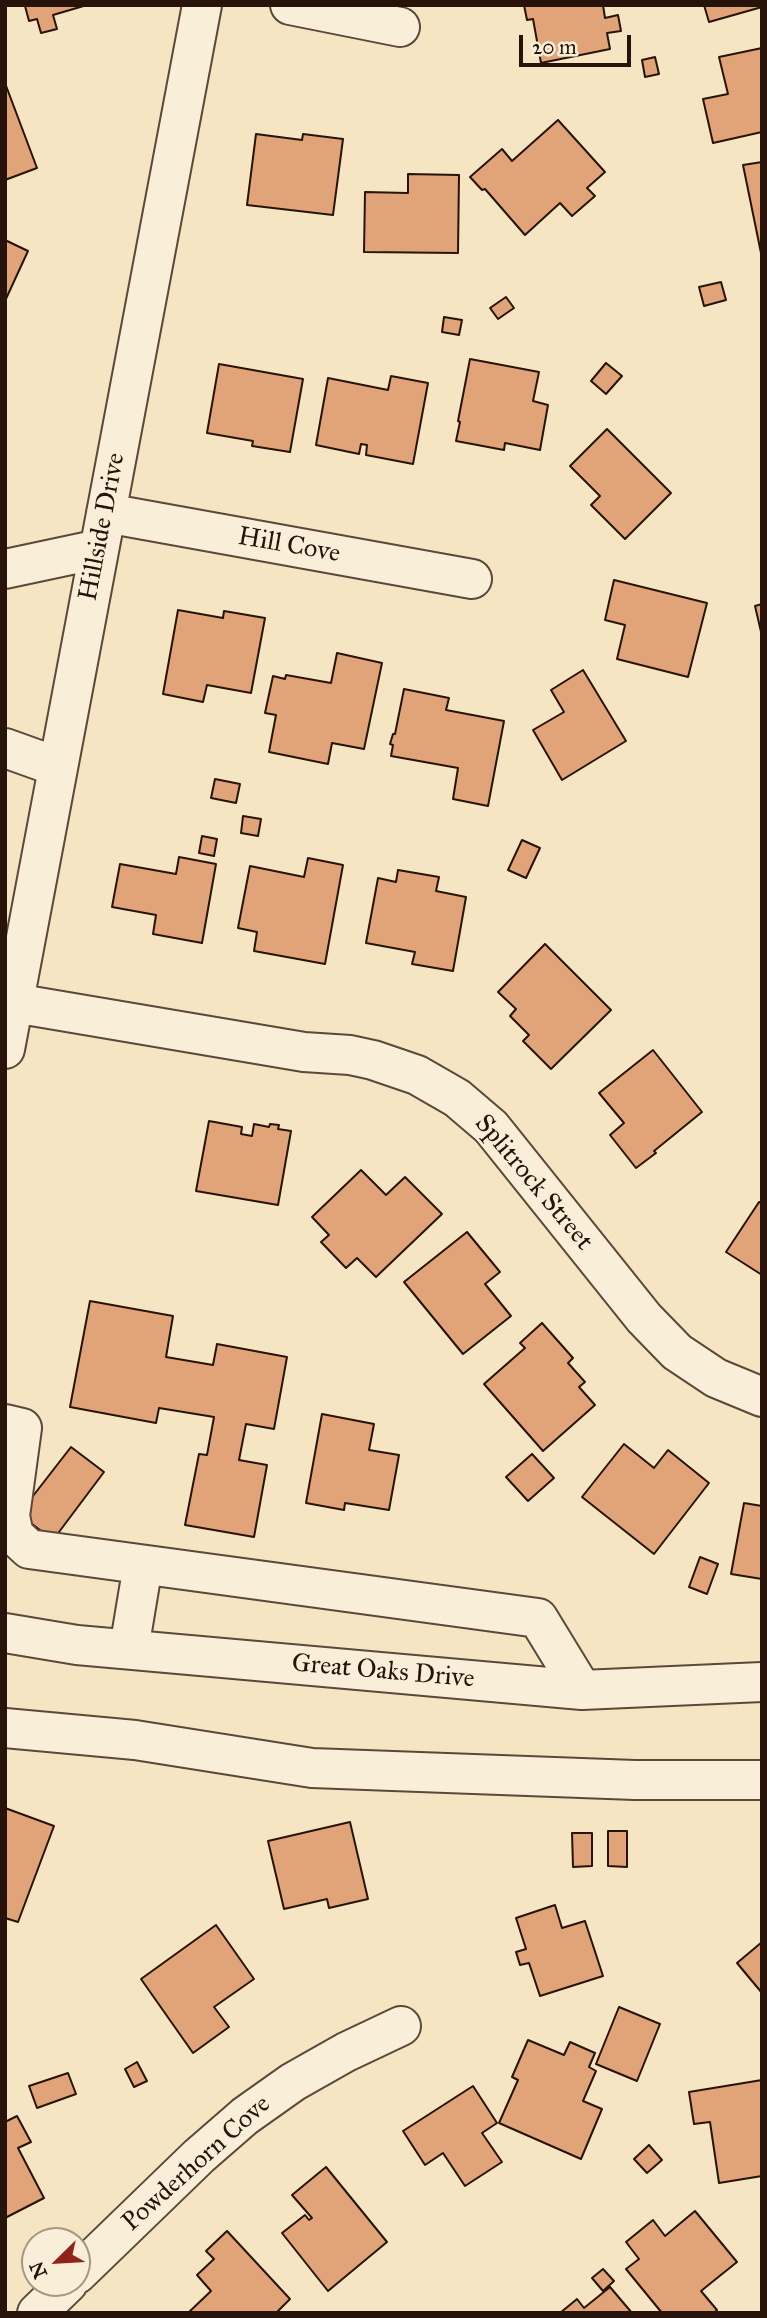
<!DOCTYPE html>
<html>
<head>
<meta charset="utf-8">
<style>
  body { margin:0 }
  #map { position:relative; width:767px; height:2318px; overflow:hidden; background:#f6e5c3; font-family:"IM FELL Great Primer",serif }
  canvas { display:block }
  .frame { position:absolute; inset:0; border:7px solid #271309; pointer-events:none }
  .north { position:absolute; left:21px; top:2227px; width:70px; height:70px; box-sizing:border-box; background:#f9eed8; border:2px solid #a59685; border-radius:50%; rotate:246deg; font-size:19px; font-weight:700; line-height:28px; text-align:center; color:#271309 }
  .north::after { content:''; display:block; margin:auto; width:24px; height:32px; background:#8f2418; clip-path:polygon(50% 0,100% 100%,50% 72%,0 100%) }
  .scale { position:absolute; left:519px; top:35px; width:112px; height:32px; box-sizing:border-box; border:4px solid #271309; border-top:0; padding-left:9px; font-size:21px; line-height:24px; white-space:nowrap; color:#271309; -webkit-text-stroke:5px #f9eed8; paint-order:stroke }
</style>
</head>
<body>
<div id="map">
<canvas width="767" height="2318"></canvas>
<div class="frame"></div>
<div class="north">N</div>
<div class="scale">20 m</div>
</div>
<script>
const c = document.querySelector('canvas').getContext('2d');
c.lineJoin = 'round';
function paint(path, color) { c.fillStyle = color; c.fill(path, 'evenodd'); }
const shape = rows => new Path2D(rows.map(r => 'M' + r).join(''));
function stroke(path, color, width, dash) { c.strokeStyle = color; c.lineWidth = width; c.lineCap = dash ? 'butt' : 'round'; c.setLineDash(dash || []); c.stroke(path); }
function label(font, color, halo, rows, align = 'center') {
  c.font = font + ' "IM FELL Great Primer",serif'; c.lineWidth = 5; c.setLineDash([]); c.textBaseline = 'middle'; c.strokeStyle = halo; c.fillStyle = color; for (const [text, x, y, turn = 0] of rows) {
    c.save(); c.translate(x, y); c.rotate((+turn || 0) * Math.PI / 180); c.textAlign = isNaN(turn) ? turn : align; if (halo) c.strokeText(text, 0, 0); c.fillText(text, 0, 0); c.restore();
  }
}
const building = shape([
  [21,5,87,5,53,15,57,29,41,33,37,19,29,21,25,6,21,5],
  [524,5,603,5,605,18,618,15,621,31,607,33,610,49,541,63,533,19,527,20,524,5],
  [704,5,762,5,762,7,709,22,704,5],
  [762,48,762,132,713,143,703,99,728,94,719,57,762,48],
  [655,57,659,74,645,77,642,60,655,57],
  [5,83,37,168,5,180,5,83],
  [558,120,605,172,587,188,595,196,572,216,560,203,525,235,485,189,482,190,470,177,502,149,512,161,558,120],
  [256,134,302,140,303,134,343,139,333,215,247,205,256,134],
  [762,162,762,253,761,253,743,165,762,162],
  [408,174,459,175,458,253,364,252,365,192,408,193,408,174],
  [5,240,28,251,5,301,5,240],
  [721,282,726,300,704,306,699,287,721,282],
  [506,297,514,308,498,319,490,308,506,297],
  [444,317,462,320,459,335,442,332,444,317],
  [470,359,539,372,533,401,548,405,540,450,505,443,504,450,456,441,460,422,458,421,470,359],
  [606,363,622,376,606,394,591,381,606,363],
  [219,364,303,379,290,452,252,446,253,441,207,433,219,364],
  [391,376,428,383,413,464,366,455,367,445,361,444,359,454,316,445,328,378,388,390,391,376],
  [607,429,671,493,625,539,591,505,600,496,570,466,607,429],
  [614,580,707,603,688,677,617,659,625,625,605,620,614,580],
  [762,604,762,636,755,606,762,604],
  [178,610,223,618,224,611,265,618,251,693,207,685,203,702,163,694,178,610],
  [337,653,382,663,364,749,332,743,328,764,269,752,276,715,265,713,273,676,285,679,286,675,331,683,337,653],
  [583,670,626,741,562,780,533,730,564,712,551,690,583,670],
  [404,689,449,698,446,710,504,721,488,806,453,799,458,768,391,756,393,745,390,744,393,734,395,734,404,689],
  [215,779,240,784,236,803,211,798,215,779],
  [243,816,261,819,258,836,241,833,243,816],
  [202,836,217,839,214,856,199,853,202,836],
  [522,840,540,848,526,878,508,870,522,840],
  [179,857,216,864,202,943,153,934,156,915,112,907,120,864,176,874,179,857],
  [308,858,343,865,325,964,254,951,257,932,238,928,250,866,304,877,308,858],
  [398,870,439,877,436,891,466,897,453,971,412,964,415,952,366,943,378,878,396,882,398,870],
  [545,944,611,1010,551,1069,523,1041,529,1035,510,1016,516,1009,498,992,545,944],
  [653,1050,702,1112,654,1151,656,1153,636,1168,610,1135,624,1123,599,1093,653,1050],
  [209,1121,242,1127,241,1134,252,1136,254,1124,269,1127,270,1124,279,1125,278,1129,291,1131,278,1205,196,1191,209,1121],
  [361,1170,386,1195,405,1177,442,1214,376,1277,357,1258,346,1268,321,1242,329,1235,312,1217,361,1170],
  [759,1202,762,1203,762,1275,726,1252,759,1202],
  [467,1232,500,1272,485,1284,511,1316,463,1354,404,1282,467,1232],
  [90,1301,173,1316,166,1357,213,1365,217,1344,287,1357,274,1429,246,1424,239,1460,267,1465,254,1537,185,1525,199,1454,207,1455,214,1417,159,1408,156,1423,70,1407,90,1301],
  [542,1323,573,1358,568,1363,585,1382,579,1387,595,1405,543,1451,484,1384,525,1348,520,1343,542,1323],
  [322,1414,374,1424,369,1450,399,1455,389,1510,345,1503,344,1510,306,1503,322,1414],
  [624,1444,654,1468,668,1450,709,1483,654,1554,582,1497,624,1444],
  [71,1447,104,1472,53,1540,19,1514,71,1447],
  [532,1454,554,1478,528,1501,506,1477,532,1454],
  [744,1503,762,1506,762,1579,731,1574,744,1503],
  [700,1557,718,1564,707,1594,689,1587,700,1557],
  [5,1808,54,1826,18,1922,5,1918,5,1808],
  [350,1822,368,1899,329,1908,327,1899,284,1909,268,1841,350,1822],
  [608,1831,627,1831,627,1867,608,1866,608,1831],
  [572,1833,592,1833,592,1866,573,1867,572,1833],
  [555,1905,562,1928,585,1921,603,1976,540,1996,529,1963,520,1965,516,1952,526,1949,516,1918,555,1905],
  [216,1925,254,1979,214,2007,229,2027,193,2053,141,1979,216,1925],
  [762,1942,762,1993,737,1963,762,1942],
  [619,2007,660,2024,637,2081,596,2064,619,2007],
  [528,2040,564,2055,570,2042,595,2053,589,2067,596,2071,583,2101,602,2109,581,2159,499,2123,518,2080,512,2077,528,2040],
  [137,2062,147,2081,134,2087,125,2069,137,2062],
  [68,2073,76,2094,37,2108,29,2086,68,2073],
  [762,2080,762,2176,719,2183,710,2122,694,2124,689,2092,762,2080],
  [473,2086,497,2123,482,2133,502,2162,465,2186,443,2153,425,2165,403,2131,473,2086],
  [17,2116,31,2142,18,2148,44,2198,5,2218,5,2122,17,2116],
  [649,2145,662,2160,647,2173,634,2159,649,2145],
  [326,2167,387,2242,328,2291,282,2233,305,2215,309,2220,312,2218,292,2195,326,2167],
  [695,2211,737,2262,701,2291,717,2310,714,2313,662,2313,626,2269,639,2259,626,2242,653,2220,665,2236,695,2211],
  [227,2231,290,2299,276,2313,188,2313,211,2291,197,2275,214,2259,206,2251,227,2231],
  [603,2269,614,2281,603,2291,592,2278,603,2269],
  [610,2287,632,2313,560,2313,577,2299,584,2308,610,2287]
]);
paint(building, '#e1a378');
stroke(building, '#271309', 2);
const minor = shape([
  [290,5,400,27],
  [106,513,472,579],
  [5,569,99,549],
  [5,748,58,767],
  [14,1003,304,1052,350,1055,373,1060,417,1075,457,1098,491,1127,644,1318,677,1352,716,1378,762,1397],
  [5,1049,202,5],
  [5,1424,22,1428,10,1516,14,1535,29,1549,538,1618,582,1690],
  [5,1633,77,1645,582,1690,762,1682],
  [129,1649,143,1565],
  [5,1728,135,1740,312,1768,635,1780,762,1780],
  [77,2274,199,2156,245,2116,293,2082,346,2052,401,2026],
  [37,2313,68,2283]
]);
stroke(minor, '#5b4838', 42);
stroke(minor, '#f9eed8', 38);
label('26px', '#271309', '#f9eed8', [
  ["Hillside Drive",103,527,-79],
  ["Hill Cove",289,546,10],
  ["Splitrock Street",533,1183,50],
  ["Great Oaks Drive",383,1672,5],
  ["Powderhorn Cove",197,2164,-42]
]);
</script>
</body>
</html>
